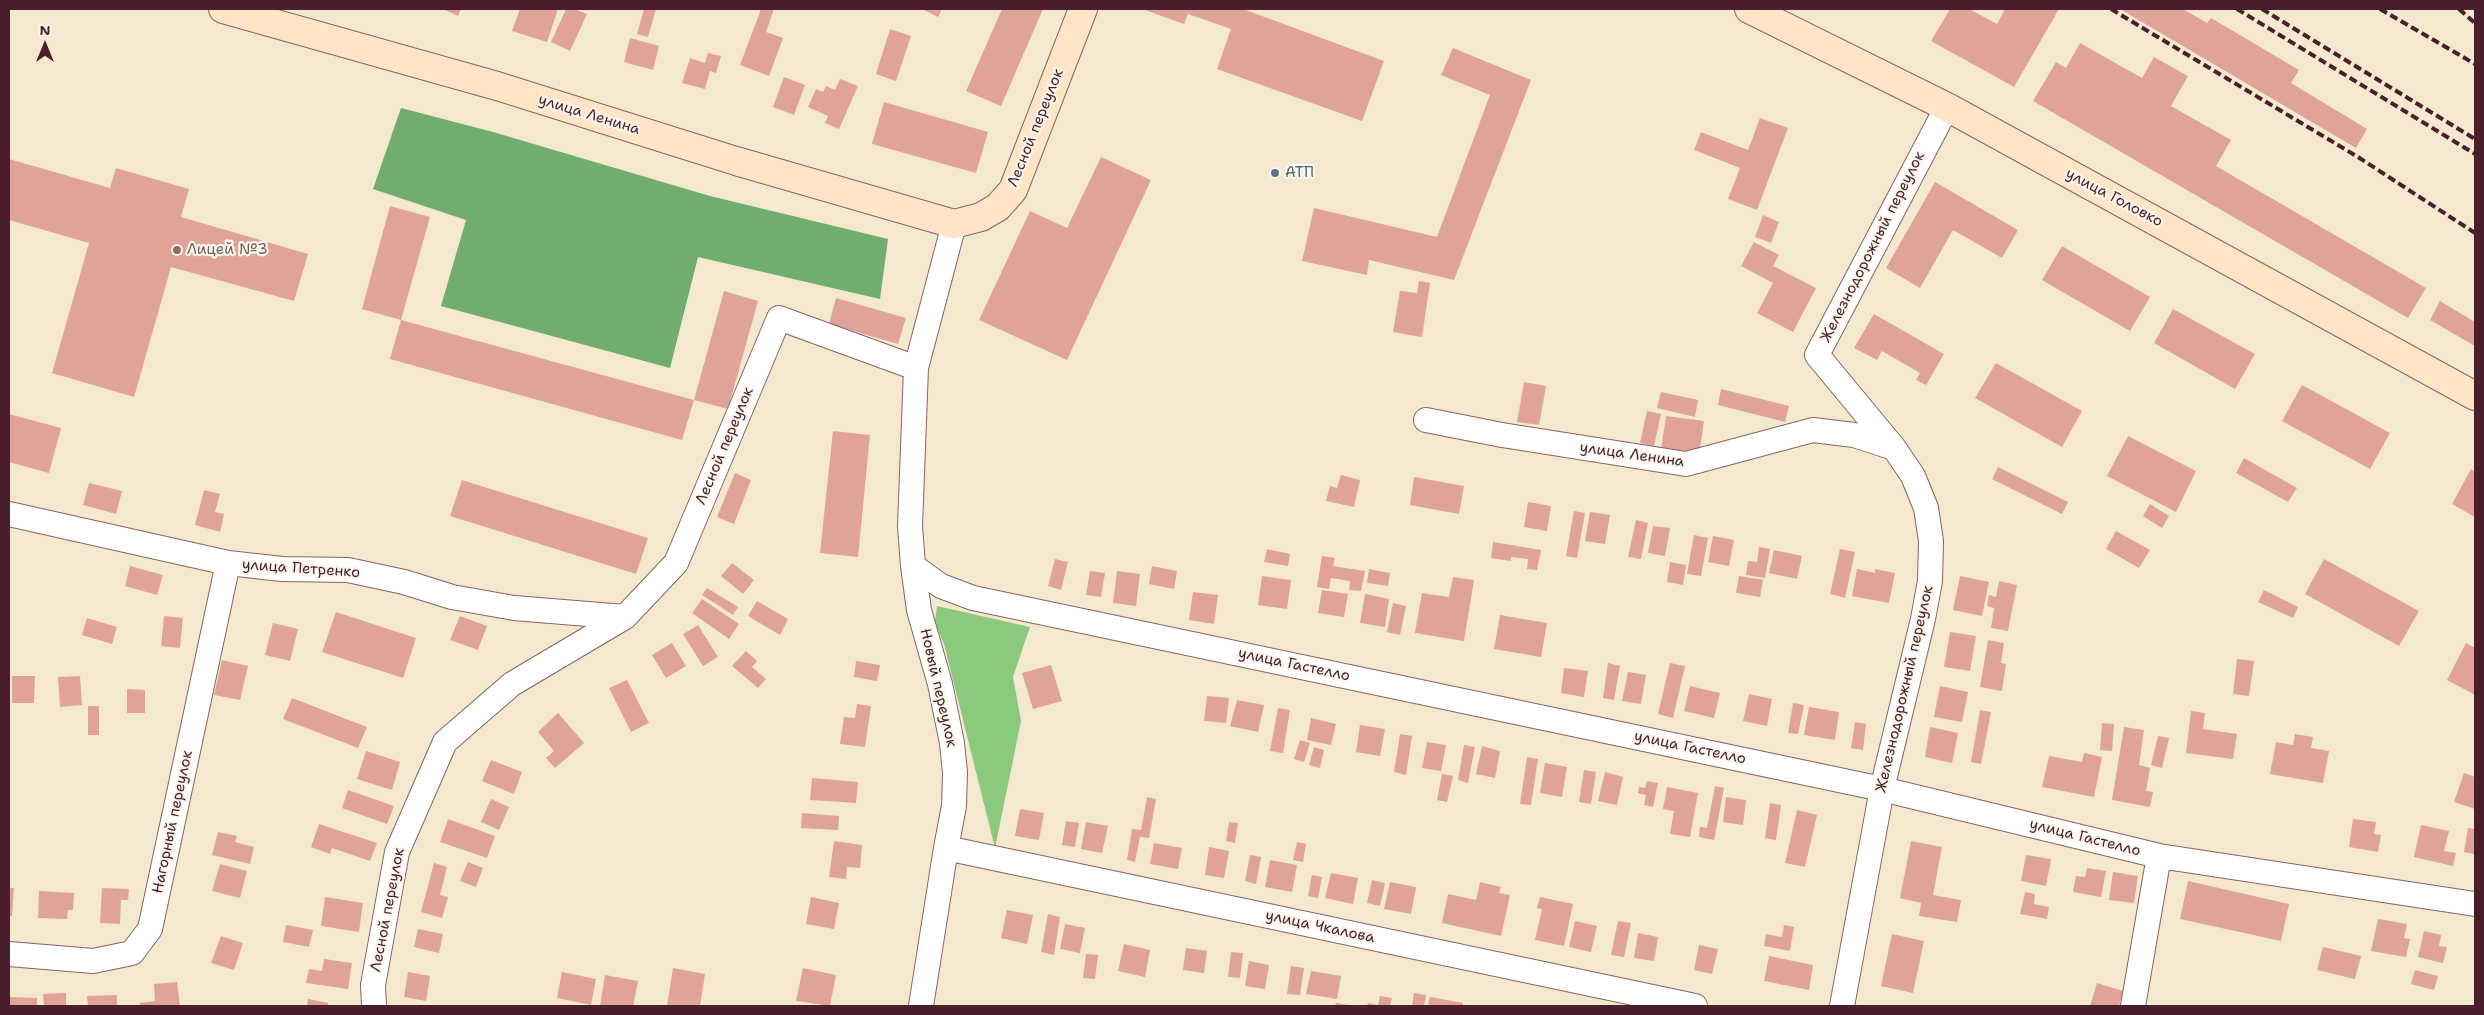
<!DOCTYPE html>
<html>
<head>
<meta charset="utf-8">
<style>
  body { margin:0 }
  #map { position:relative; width:2484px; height:1015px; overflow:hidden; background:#f4e8cf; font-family:"Shantell Sans",sans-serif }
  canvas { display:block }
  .frame { position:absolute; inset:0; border:10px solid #4a1f2b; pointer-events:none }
  .north { position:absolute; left:20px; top:20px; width:50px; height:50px; -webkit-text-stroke:4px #fbf7ec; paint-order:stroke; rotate:0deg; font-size:14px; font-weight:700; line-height:20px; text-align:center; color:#4a1f2b }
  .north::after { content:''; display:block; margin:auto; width:18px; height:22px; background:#4a1f2b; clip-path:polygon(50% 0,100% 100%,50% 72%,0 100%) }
</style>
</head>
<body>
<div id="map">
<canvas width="2484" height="1015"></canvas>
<div class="frame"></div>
<div class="north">N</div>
</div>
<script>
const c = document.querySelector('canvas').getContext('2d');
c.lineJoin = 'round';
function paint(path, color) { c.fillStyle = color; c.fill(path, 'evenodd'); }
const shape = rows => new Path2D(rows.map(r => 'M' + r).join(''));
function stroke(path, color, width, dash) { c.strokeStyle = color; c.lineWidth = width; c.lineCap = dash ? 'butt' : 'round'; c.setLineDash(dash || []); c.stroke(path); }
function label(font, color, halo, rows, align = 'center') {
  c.font = font + ' "Shantell Sans",sans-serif'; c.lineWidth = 4.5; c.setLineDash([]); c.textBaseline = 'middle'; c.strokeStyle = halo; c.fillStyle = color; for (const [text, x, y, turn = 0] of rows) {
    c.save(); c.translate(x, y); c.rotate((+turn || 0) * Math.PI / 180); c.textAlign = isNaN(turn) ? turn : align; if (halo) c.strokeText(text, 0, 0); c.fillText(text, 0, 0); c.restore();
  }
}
paint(shape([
  [937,606,1030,627,1013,677,1021,721,995,848,944,644,935,622]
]), '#8bc97f');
paint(shape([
  [401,108,493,132,710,196,888,239,880,299,698,257,670,368,441,306,466,220,373,189]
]), '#70ad6e');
paint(shape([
  [443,9,461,9,458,16],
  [520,9,558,9,547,42,512,31],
  [566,9,574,9,587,14,570,51,551,42],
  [644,9,656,9,648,37,637,34],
  [761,9,774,9,766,32,783,38,769,76,740,65],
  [922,9,942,9,938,17],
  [1002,9,1043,9,1001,106,966,91],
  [1142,9,1243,9,1384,61,1362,121,1217,69,1231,29,1188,14,1184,24],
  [1950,9,1969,9,1997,24,2005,9,2059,9,2014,87,1931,41],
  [2120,9,2183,9,2207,23,2211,18,2299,70,2291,83,2367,129,2356,148],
  [890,29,911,36,896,81,876,74],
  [630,38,659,46,653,70,624,62],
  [2080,43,2142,78,2154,57,2188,76,2171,106,2231,140,2216,166,2426,288,2408,318,2033,101,2056,62,2066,68],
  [1453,48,1531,80,1454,280,1369,260,1367,275,1302,261,1314,208,1437,237,1490,95,1441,75],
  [708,53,721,56,716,73,710,71,705,89,682,83,690,58,705,63],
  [784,77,805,85,794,115,773,107],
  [840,79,858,86,839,129,825,123,828,116,808,107,816,89,823,92,826,86,835,90],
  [884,102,988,132,976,173,872,144],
  [1760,118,1788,128,1757,210,1728,199,1740,168,1694,150,1701,132,1748,150],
  [1101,157,1151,180,1067,360,979,320,1030,211,1067,228],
  [9,159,110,188,116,168,189,189,181,217,308,254,294,301,171,267,134,397,52,373,89,243,9,220],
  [1935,182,2018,230,2002,258,1953,230,1920,288,1886,268],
  [390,206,430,217,401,320,362,309],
  [1763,215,1779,222,1771,243,1755,237],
  [1754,242,1779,255,1773,266,1816,288,1793,332,1757,313,1773,283,1741,266],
  [2062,246,2150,297,2130,331,2042,280],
  [1419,281,1430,283,1422,337,1393,332,1400,291,1417,293],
  [724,291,758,301,728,409,694,400],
  [836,298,906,318,898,344,829,324],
  [2440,301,2475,322,2475,346,2430,320],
  [2173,309,2255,354,2235,389,2154,343],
  [1874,314,1944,354,1926,385,1916,380,1920,373,1882,351,1877,360,1854,348],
  [401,320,694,400,682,440,390,359],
  [1996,363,2082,411,2062,447,1975,398],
  [1524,382,1546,386,1539,425,1517,422],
  [2302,385,2390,433,2370,469,2282,421],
  [1721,389,1789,406,1785,422,1718,405],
  [1661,392,1698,400,1695,417,1657,408],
  [1647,411,1661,414,1654,446,1640,443],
  [9,414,61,428,49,473,9,462],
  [1666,416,1704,421,1699,455,1661,450],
  [833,431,870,435,858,557,820,553],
  [2128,436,2196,471,2176,512,2107,476],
  [2244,458,2297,488,2288,502,2236,473],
  [1998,467,2068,502,2062,514,1992,479],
  [2471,469,2475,472,2475,517,2452,504],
  [735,473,751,480,734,524,717,517],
  [1341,475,1360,480,1354,507,1326,501,1330,486,1337,488],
  [1414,477,1464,486,1459,514,1410,505],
  [462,480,648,538,636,574,450,516],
  [89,483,122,491,116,514,83,505],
  [204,490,220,494,215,512,224,514,220,532,195,525],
  [1528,502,1551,506,1547,531,1524,527],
  [2150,504,2169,516,2162,528,2143,516],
  [1574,511,1585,513,1577,558,1566,556],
  [1590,512,1610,515,1605,544,1585,541],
  [1636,520,1648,523,1641,559,1628,557],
  [1653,526,1670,528,1665,556,1648,553],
  [2116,531,2150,550,2139,568,2106,549],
  [1694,535,1708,538,1701,576,1687,574],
  [1713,536,1734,540,1729,566,1708,562],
  [1493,542,1541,550,1537,570,1527,569,1528,559,1511,557,1511,561,1491,558],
  [1759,547,1770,549,1765,578,1746,575,1748,561,1757,562],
  [1267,549,1290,554,1288,566,1264,562],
  [1840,549,1855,552,1845,598,1830,594],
  [1774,550,1802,556,1797,579,1769,573],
  [1322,556,1335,558,1333,566,1365,571,1361,591,1349,590,1350,581,1331,578,1329,589,1317,587],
  [1055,559,1068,562,1061,590,1048,586],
  [2324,559,2419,611,2399,646,2305,594],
  [1670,562,1686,565,1683,585,1667,582],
  [732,563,754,580,743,594,721,576],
  [130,566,163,575,157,595,125,586],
  [1152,566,1177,571,1174,589,1149,584],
  [1369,569,1390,573,1388,586,1367,583],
  [1857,569,1875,573,1875,569,1895,573,1889,603,1852,596],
  [1090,571,1105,573,1101,597,1086,595],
  [1117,571,1140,574,1136,606,1113,603],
  [1262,576,1291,580,1287,609,1258,605],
  [1739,576,1763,580,1760,597,1736,593],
  [1960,576,1989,582,1982,616,1953,610],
  [1453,577,1474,580,1464,641,1415,633,1422,593,1449,597],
  [1999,581,2017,585,2008,631,1991,628,1994,608,1987,606,1989,595,1996,597],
  [707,588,738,607,733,615,702,595],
  [1322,590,1348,594,1344,617,1318,613],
  [2264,590,2298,607,2293,618,2258,602],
  [1193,592,1218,595,1214,624,1189,620],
  [1365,594,1389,599,1385,627,1360,623],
  [702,599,739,624,729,639,692,613],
  [757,601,788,619,780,635,748,616],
  [1393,603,1406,606,1400,635,1387,632],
  [336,612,416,638,403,678,322,652],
  [1500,615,1547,623,1541,657,1494,649],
  [164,616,183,618,180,648,161,646],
  [460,616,487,626,478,650,450,640],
  [87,618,117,627,112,644,82,635],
  [273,623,298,629,290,661,265,655],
  [698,625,718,657,703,666,683,634],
  [1950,632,1976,636,1970,671,1944,667],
  [1988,640,2004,643,2001,663,2006,664,2002,691,1980,687],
  [672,643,686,666,666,678,652,655],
  [2466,643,2475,648,2475,695,2447,680],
  [746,651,757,661,752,667,766,679,758,688,732,666],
  [2237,659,2254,661,2249,696,2233,694],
  [222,660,248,666,240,700,214,695],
  [856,661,880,665,877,681,854,677],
  [1608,663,1620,666,1614,700,1603,698],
  [1670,663,1685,666,1673,718,1658,714],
  [1051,665,1062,701,1033,709,1022,673],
  [1564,668,1588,671,1584,697,1561,693],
  [1628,672,1646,675,1641,704,1622,701],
  [12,676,35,676,34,703,12,703],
  [80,676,82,705,60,707,58,677],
  [627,680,649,723,631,732,609,688],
  [1690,686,1720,693,1714,718,1684,711],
  [1940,686,1968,692,1962,722,1934,717],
  [127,689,145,690,145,713,127,713],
  [1749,694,1772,699,1767,726,1743,721],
  [1207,696,1229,698,1226,723,1204,721],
  [292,698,367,727,358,748,283,719],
  [1237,700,1264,705,1258,732,1230,726],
  [1793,703,1804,705,1798,734,1788,733],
  [857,704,871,706,865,747,840,744,844,717,855,718],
  [88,706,99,706,99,735,88,735],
  [1809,707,1839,712,1835,740,1804,735],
  [1278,708,1290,710,1283,753,1270,751],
  [1980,710,1991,712,1981,764,1971,762],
  [2191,711,2205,713,2203,729,2237,734,2233,759,2186,753],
  [558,713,584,743,555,768,546,758,554,751,538,732],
  [1311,718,1336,724,1331,745,1307,740],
  [1855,722,1866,724,1863,750,1851,748],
  [2102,723,2114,724,2112,751,2100,750],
  [1360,725,1385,729,1380,756,1356,752],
  [1930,727,1958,733,1952,763,1925,757],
  [2124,727,2144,730,2139,765,2150,768,2146,791,2153,792,2150,807,2112,800],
  [1400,734,1412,736,1406,775,1394,772],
  [2295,734,2313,737,2311,748,2329,751,2323,783,2270,774,2276,742,2293,745],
  [2158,736,2169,738,2162,768,2151,765],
  [1300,740,1310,743,1304,762,1294,759],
  [1427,742,1446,745,1441,771,1422,768],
  [1464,745,1475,747,1468,783,1458,780],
  [1482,746,1500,751,1495,778,1476,774],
  [1314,747,1324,750,1320,768,1309,765],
  [366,751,400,762,392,790,357,779],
  [2084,753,2102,757,2094,797,2042,787,2049,756,2082,762],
  [1527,757,1538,759,1531,805,1520,804],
  [491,760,522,772,514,794,482,781],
  [1545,763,1567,767,1562,797,1540,793],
  [1584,770,1596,772,1591,804,1579,802],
  [1605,772,1623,777,1617,805,1598,801],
  [2464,773,2475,777,2475,809,2454,802],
  [1442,774,1453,776,1447,802,1437,800],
  [812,778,858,782,856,803,810,800],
  [1647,781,1658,783,1653,807,1644,805,1646,795,1638,793,1639,787,1645,788],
  [1715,786,1724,788,1714,840,1699,837,1700,827,1707,828],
  [1667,787,1698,793,1690,837,1670,834,1674,811,1663,809],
  [348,790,394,806,387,824,342,808],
  [1147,797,1156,799,1149,838,1140,837,1135,862,1127,860,1132,829,1141,830],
  [1726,797,1746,800,1743,825,1723,822],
  [491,799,509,807,499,830,481,822],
  [1770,803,1781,805,1776,840,1765,838],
  [1020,809,1044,813,1039,840,1015,836],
  [1797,810,1817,815,1805,867,1785,863],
  [802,813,839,816,838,830,801,828],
  [448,819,495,836,487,858,440,842],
  [2353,819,2376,822,2374,834,2381,835,2378,852,2349,847],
  [1066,821,1079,823,1075,847,1062,845],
  [1086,822,1108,826,1102,853,1081,849],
  [1229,822,1238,823,1235,843,1226,841],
  [319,824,377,843,370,861,332,848,330,854,311,847],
  [2421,825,2449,831,2444,851,2456,853,2453,866,2414,857],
  [2468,828,2475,829,2474,854,2464,852],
  [218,832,237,836,235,842,254,847,250,864,212,855],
  [834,841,862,845,860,868,847,867,846,879,829,877],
  [1911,841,1942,847,1933,895,1961,900,1957,922,1919,916,1921,903,1900,898],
  [1297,842,1306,844,1303,862,1293,860],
  [1154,843,1182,848,1178,869,1150,864],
  [1209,847,1229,851,1224,878,1205,875],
  [1250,855,1261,857,1256,884,1245,881],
  [2026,855,2051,859,2046,886,2021,881],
  [1270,860,1297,865,1292,892,1265,887],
  [468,862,483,868,476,887,460,881],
  [434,863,447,867,440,895,448,897,442,918,421,912],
  [220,864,247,871,240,898,212,891],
  [2087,868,2106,871,2101,897,2073,892,2076,876,2085,877],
  [2113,872,2138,876,2134,903,2109,900],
  [1331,873,1358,878,1353,904,1325,898],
  [1312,875,1322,877,1318,898,1308,896],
  [1372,880,1385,883,1380,906,1367,903],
  [2188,881,2289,904,2281,941,2180,919],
  [1390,882,1416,887,1411,914,1384,909],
  [1480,882,1501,887,1499,893,1510,895,1501,936,1442,923,1448,894,1476,900],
  [9,888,14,888,12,916,9,916],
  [102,888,129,889,128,900,121,900,120,924,100,923],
  [39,891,74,893,73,910,68,910,67,919,38,918],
  [2025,892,2035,894,2034,904,2049,907,2047,919,2020,914],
  [325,897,363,903,359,932,321,926],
  [811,897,839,903,834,929,806,924],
  [1540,897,1573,904,1564,946,1535,940,1542,909,1537,908],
  [1007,910,1033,915,1027,944,1001,938],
  [1048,914,1060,917,1054,955,1041,952],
  [2378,919,2407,924,2404,938,2410,939,2406,957,2371,951],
  [1575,921,1597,926,1591,952,1569,947],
  [1618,921,1631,923,1624,957,1611,955],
  [1065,924,1085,928,1080,953,1060,949],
  [286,925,313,930,309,947,283,942],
  [1784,925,1794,927,1790,951,1764,946,1766,934,1782,937],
  [418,929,443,934,439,953,414,947],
  [2424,931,2441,935,2439,946,2447,947,2443,963,2418,957],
  [1638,933,1658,937,1654,961,1634,958],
  [1892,934,1924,941,1913,993,1881,986],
  [221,936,243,943,234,970,211,963],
  [1124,944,1150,950,1145,977,1118,971],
  [1699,945,1718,949,1712,974,1694,970],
  [2323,947,2361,956,2355,979,2317,970],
  [1186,948,1207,951,1204,973,1183,970],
  [1231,952,1243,953,1240,978,1228,977],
  [1086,954,1098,955,1095,979,1083,978],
  [1769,956,1813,965,1809,990,1764,981],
  [324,959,352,963,348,989,306,983,309,969,322,971],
  [1249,961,1269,965,1265,989,1245,986],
  [1291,966,1304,968,1300,995,1287,994],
  [673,968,705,974,700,1006,667,1006],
  [803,968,836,975,830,1006,796,1001],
  [2415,970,2438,976,2434,990,2411,984],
  [1311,971,1341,976,1337,999,1306,994],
  [408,972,430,976,426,1001,404,997],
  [562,972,596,979,591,1005,557,998],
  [605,975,638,981,633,1006,600,1006],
  [177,982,180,1006,140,1006,140,1003,155,1001,154,984],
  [2097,983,2123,991,2119,1006,2090,1006],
  [66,993,66,1006,44,1006,43,994],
  [1414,993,1426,995,1424,1006,1412,1006],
  [117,995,117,1006,88,1006,87,996],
  [1380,996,1392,998,1390,1006,1367,1006,1368,1003,1378,1005],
  [9,997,37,998,37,1006,9,1006],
  [1430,997,1463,1003,1463,1006,1428,1006],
  [308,999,328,1003,328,1006,307,1006],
  [1336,1003,1349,1005,1349,1006,1335,1006]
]), '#dfa497');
const street = shape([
  [916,368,910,526,913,566,919,610,940,684,952,743,955,773,954,806,946,848,921,1006],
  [1426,420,1502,435,1686,464,1813,430,1854,435,1894,448],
  [9,514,228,563,282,569,348,570,404,582,452,597,514,608,625,617],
  [913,566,941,586,973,598,1882,789,2159,856,2475,904],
  [946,848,1695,1006],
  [9,954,93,961,132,953,150,929,228,563],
  [374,1006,373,985,397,852,445,742,512,684,625,617,676,563,779,318,916,368,954,224],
  [1842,1006,1882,789,1923,619,1930,581,1931,541,1926,508,1913,476,1894,448,1817,355,1947,107],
  [2133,1006,2159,856]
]);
const secondary = shape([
  [223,9,497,86,736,161,954,224,981,217,998,207,1013,190,1083,9],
  [1749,9,1947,107,2475,396]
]);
stroke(street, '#866564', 26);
stroke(secondary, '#866564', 30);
stroke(street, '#fff', 24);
stroke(secondary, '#ffe4c6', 28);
stroke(shape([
  [2111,9,2358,157,2475,233],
  [2237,9,2475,154],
  [2262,9,2475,139],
  [2380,9,2475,64],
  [2459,9,2475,23]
]), '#4a1f2b', 4, [8, 4]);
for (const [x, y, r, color] of [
  [1275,173,5,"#5c6f8a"],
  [177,250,5,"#8d6e63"]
]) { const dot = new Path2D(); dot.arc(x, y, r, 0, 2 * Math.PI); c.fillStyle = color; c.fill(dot); stroke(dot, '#fbf7ec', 2); }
label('15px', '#4a1f2b', '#fbf7ec', [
  ["улица Ленина",589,115,17],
  ["Лесной переулок",1036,128,-68],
  ["улица Головко",2114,198,28],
  ["Железнодорожный переулок",1873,247,-63],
  ["Лесной переулок",725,446,-67],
  ["улица Ленина",1632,455,8],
  ["улица Петренко",301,569,4],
  ["улица Гастелло",1294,665,12],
  ["Новый переулок",938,688,77],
  ["Железнодорожный переулок",1905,689,-77],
  ["улица Гастелло",1690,748,12],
  ["Нагорный переулок",173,822,-78],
  ["улица Гастелло",2085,838,14],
  ["Лесной переулок",388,910,-79],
  ["улица Чкалова",1320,927,12]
]);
label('15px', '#4e5e75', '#fbf7ec', [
  ["АТП",1285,173]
], 'left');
label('15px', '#785e54', '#fbf7ec', [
  ["Лицей №3",187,250]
], 'left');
</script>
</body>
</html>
